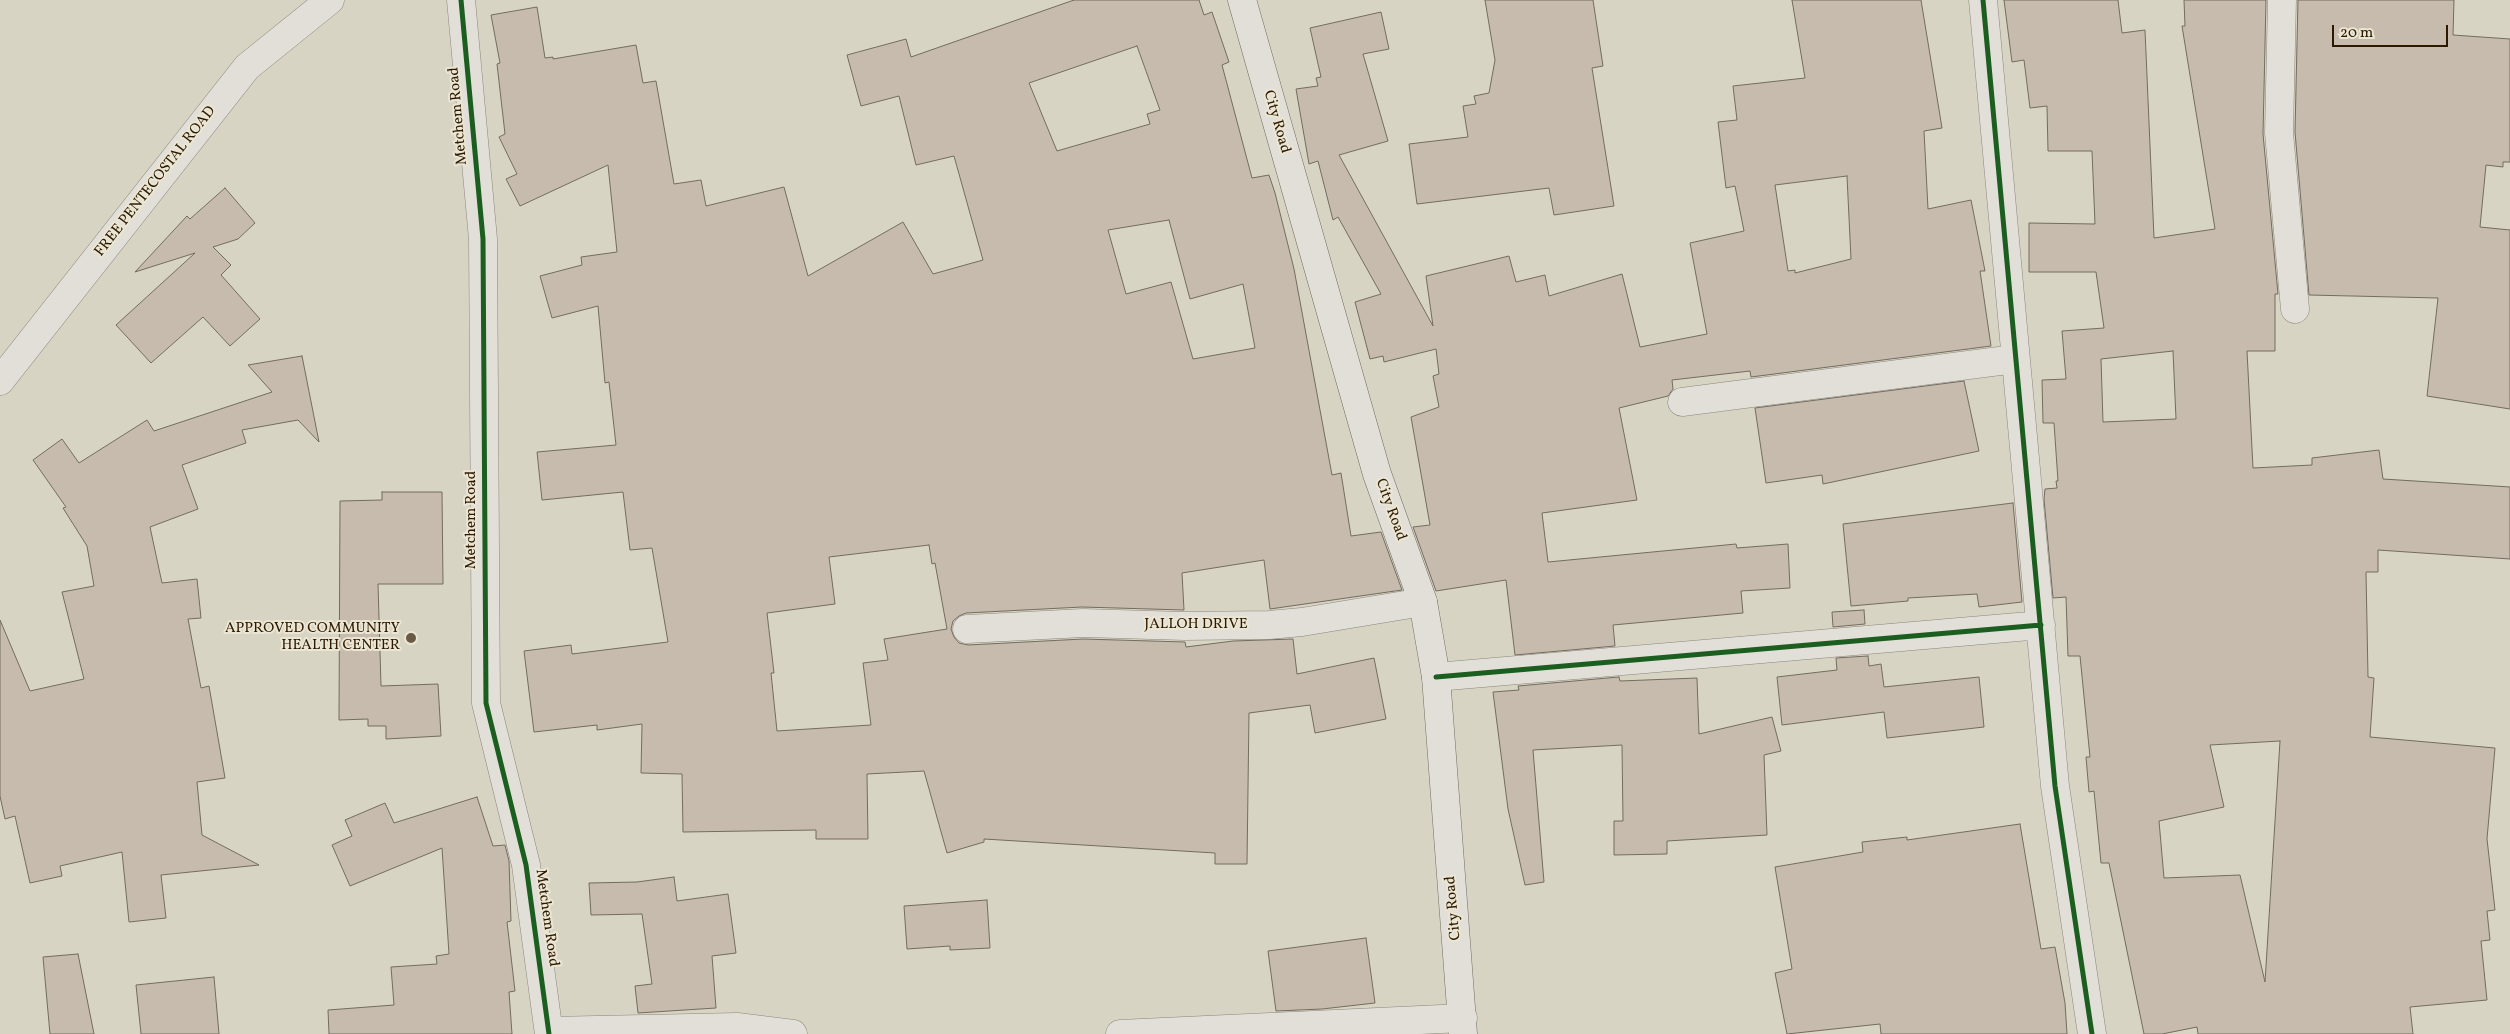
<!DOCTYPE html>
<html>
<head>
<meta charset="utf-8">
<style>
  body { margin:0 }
  #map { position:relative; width:2510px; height:1034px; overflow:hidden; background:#d8d4c4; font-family:Vollkorn,serif }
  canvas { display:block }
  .scale { position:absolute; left:2332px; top:25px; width:116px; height:22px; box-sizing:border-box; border:2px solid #2d1900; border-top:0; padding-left:6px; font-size:15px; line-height:18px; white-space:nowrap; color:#2d1900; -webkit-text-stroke:4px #ebe6d3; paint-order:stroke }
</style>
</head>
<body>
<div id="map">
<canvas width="2510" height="1034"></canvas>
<div class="scale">20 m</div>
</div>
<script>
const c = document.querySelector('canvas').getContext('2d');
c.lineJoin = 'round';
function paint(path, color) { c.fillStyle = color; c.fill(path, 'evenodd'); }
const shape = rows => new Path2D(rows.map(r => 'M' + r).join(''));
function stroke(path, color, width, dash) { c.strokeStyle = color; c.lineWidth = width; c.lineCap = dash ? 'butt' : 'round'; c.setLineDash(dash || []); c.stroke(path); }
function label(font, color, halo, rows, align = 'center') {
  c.font = font + ' Vollkorn,serif'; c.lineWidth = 4; c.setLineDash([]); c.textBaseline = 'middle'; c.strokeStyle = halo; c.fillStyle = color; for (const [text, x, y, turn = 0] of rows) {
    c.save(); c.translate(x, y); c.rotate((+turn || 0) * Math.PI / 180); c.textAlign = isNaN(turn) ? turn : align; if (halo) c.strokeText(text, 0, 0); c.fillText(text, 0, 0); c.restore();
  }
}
const building = shape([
  [1074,0,1199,0,1204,15,1212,12,1229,62,1222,65,1252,178,1269,175,1275,193,1294,269,1332,475,1341,473,1351,536,1381,532,1402,590,1270,609,1264,560,1182,573,1184,610,1082,607,966,613,959,616,953,621,951,629,954,637,959,643,968,645,1083,639,1185,642,1186,647,1233,641,1293,639,1297,674,1374,658,1386,719,1315,733,1310,705,1249,713,1247,864,1215,864,1215,853,984,839,984,842,947,853,924,771,867,774,868,839,816,839,816,830,683,832,682,774,641,773,642,724,597,730,597,725,534,732,524,651,571,645,572,654,668,642,652,548,630,550,623,492,542,500,537,452,616,445,609,382,605,383,598,306,552,318,540,276,582,265,581,257,617,252,608,165,520,206,506,179,517,174,499,137,505,134,497,64,500,63,491,15,537,7,545,58,553,57,553,59,636,45,643,83,656,81,674,184,701,180,706,206,784,187,808,276,903,222,933,274,983,260,954,156,916,165,899,96,861,106,847,55,906,39,911,57,1074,0],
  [1137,46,1160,110,1147,114,1150,124,1057,151,1029,83,1137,46],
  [1169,220,1190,299,1243,284,1255,348,1193,359,1171,282,1126,294,1108,230,1169,220],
  [929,545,932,564,935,563,947,629,884,639,888,660,863,663,871,725,777,731,771,673,774,673,767,613,835,604,829,557,929,545],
  [1485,0,1593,0,1603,66,1592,68,1614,206,1554,215,1549,188,1417,204,1409,144,1468,137,1463,106,1476,104,1474,96,1489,93,1495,60,1485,0],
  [1792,0,1921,0,1942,128,1924,131,1928,209,1971,200,1985,271,1980,271,1991,346,1751,377,1750,371,1672,380,1673,389,1668,396,1619,408,1637,500,1542,513,1548,562,1736,544,1737,548,1788,544,1790,588,1741,591,1743,613,1613,625,1615,646,1515,655,1506,580,1436,591,1413,527,1430,525,1411,417,1439,407,1433,376,1439,374,1436,349,1384,362,1383,356,1370,359,1355,302,1381,294,1338,217,1333,220,1318,161,1309,164,1296,89,1318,86,1316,78,1321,77,1310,28,1381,12,1389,49,1363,54,1388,141,1339,155,1433,326,1426,276,1509,256,1516,282,1545,275,1549,296,1622,274,1640,347,1707,334,1690,243,1744,231,1735,186,1726,188,1718,122,1737,120,1733,86,1805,78,1792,0],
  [1847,176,1851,259,1795,273,1795,270,1788,271,1775,185,1847,176],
  [2004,0,2118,0,2122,33,2145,30,2154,238,2215,229,2182,26,2185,26,2184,0,2266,0,2263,134,2278,294,2275,294,2275,351,2247,351,2253,468,2312,465,2312,458,2379,450,2383,479,2510,487,2510,559,2378,550,2378,572,2366,572,2368,677,2374,678,2370,737,2495,748,2487,839,2495,910,2487,911,2490,940,2481,941,2487,1000,2410,1007,2413,1034,2198,1034,2197,1027,2162,1034,2144,1034,2109,863,2101,863,2094,791,2089,792,2086,757,2090,757,2080,656,2068,656,2066,597,2053,598,2044,499,2045,489,2057,488,2056,481,2058,481,2054,423,2043,423,2042,380,2066,379,2062,331,2104,328,2096,272,2029,272,2029,223,2095,224,2092,151,2048,151,2047,106,2030,108,2024,60,2012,62,2004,0],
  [2173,351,2176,419,2103,422,2101,359,2173,351],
  [2280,741,2265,982,2240,875,2164,878,2159,821,2224,807,2210,745,2280,741],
  [2298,0,2454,0,2453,35,2510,39,2510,162,2503,162,2503,167,2486,165,2480,227,2510,230,2510,409,2427,396,2438,298,2309,295,2295,132,2298,0],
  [225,188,255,223,238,239,213,247,231,265,221,275,260,319,230,346,203,317,151,363,116,325,195,253,135,272,187,216,190,219,225,188],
  [302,356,319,442,298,420,242,430,246,443,182,465,198,509,150,527,162,583,197,579,201,618,188,619,201,688,209,686,225,778,197,782,202,835,259,865,161,875,166,918,129,922,122,852,60,866,62,876,30,883,15,816,5,819,0,796,0,620,30,691,84,679,62,592,94,586,87,546,63,508,66,507,33,460,62,439,79,463,147,420,154,431,272,392,248,365,302,356],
  [1964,381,1979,451,1823,484,1822,475,1766,483,1755,408,1964,381],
  [382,492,442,492,443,584,378,584,381,686,438,684,441,736,386,739,386,726,368,726,368,719,339,720,340,501,382,500,382,492],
  [2013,503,2022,602,1979,607,1977,594,1908,598,1908,601,1851,606,1843,524,2013,503],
  [1864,610,1865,624,1833,627,1832,612,1864,610],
  [1868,656,1869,666,1881,664,1884,687,1979,677,1984,727,1887,738,1884,712,1782,725,1777,677,1837,670,1836,658,1868,656],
  [1619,677,1620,681,1697,678,1699,734,1772,717,1781,751,1764,755,1767,835,1667,841,1667,854,1614,855,1614,821,1623,821,1622,745,1533,750,1544,882,1525,885,1508,809,1493,692,1519,690,1518,686,1619,677],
  [477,797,493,846,505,845,509,861,511,921,507,922,515,991,509,992,512,1034,329,1034,328,1010,394,1005,391,967,437,964,436,956,449,954,442,848,350,886,332,845,352,836,345,820,385,803,394,823,477,797],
  [2020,824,2041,949,2055,947,2065,1003,2067,1034,1881,1034,1880,1024,1787,1034,1775,973,1792,969,1775,867,1863,852,1862,842,1907,837,1907,840,2020,824],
  [674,877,677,901,728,894,736,953,712,956,716,1008,638,1013,635,986,652,984,642,914,591,915,589,883,637,882,674,877],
  [987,900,990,948,950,950,950,946,907,949,904,906,987,900],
  [1366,938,1375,1003,1322,1009,1276,1011,1268,951,1366,938],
  [78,954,94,1034,50,1034,43,957,78,954],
  [214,977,219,1034,141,1034,136,985,214,977]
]);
paint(building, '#c6bbad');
stroke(building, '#726c60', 1);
const minor = shape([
  [461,0,483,239,486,703,526,865,549,1034],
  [1983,0,2055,786,2092,1034],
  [2282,0,2279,133,2295,309],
  [0,381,247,67,330,0],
  [1682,402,2015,359],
  [967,629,1083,623,1185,626,1269,625,1302,622,1423,602],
  [1436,677,2041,625],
  [549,1031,737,1027,793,1034],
  [1120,1034,1463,1018]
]);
const secondary = shape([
  [1242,0,1377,474,1423,602,1436,677,1463,1034]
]);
stroke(minor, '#8b867a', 29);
stroke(secondary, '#726c60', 29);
stroke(minor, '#e1dfd8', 28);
stroke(secondary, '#e1dfd8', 28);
stroke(shape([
  [461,0,483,239,486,703,526,865,549,1034],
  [1983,0,2055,786,2092,1034],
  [1436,677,2041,625]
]), '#1b5e20', 5);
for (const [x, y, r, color] of [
  [411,638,6,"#695a45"]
]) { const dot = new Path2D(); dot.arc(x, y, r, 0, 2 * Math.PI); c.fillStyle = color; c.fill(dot); stroke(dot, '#ebe6d3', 2); }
label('15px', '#2d1900', '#ebe6d3', [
  ["Metchem Road",459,116,-95],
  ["City Road",1276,122,74],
  ["FREE PENTECOSTAL ROAD",156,182,-52],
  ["City Road",1390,510,70],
  ["Metchem Road",472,520,-90],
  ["JALLOH DRIVE",1196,625],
  ["City Road",1454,908,-95],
  ["Metchem Road",546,918,82]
]);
label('15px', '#2d1900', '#ebe6d3', [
  ["APPROVED COMMUNITY",400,629],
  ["HEALTH CENTER",400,646]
], 'right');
</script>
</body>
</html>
